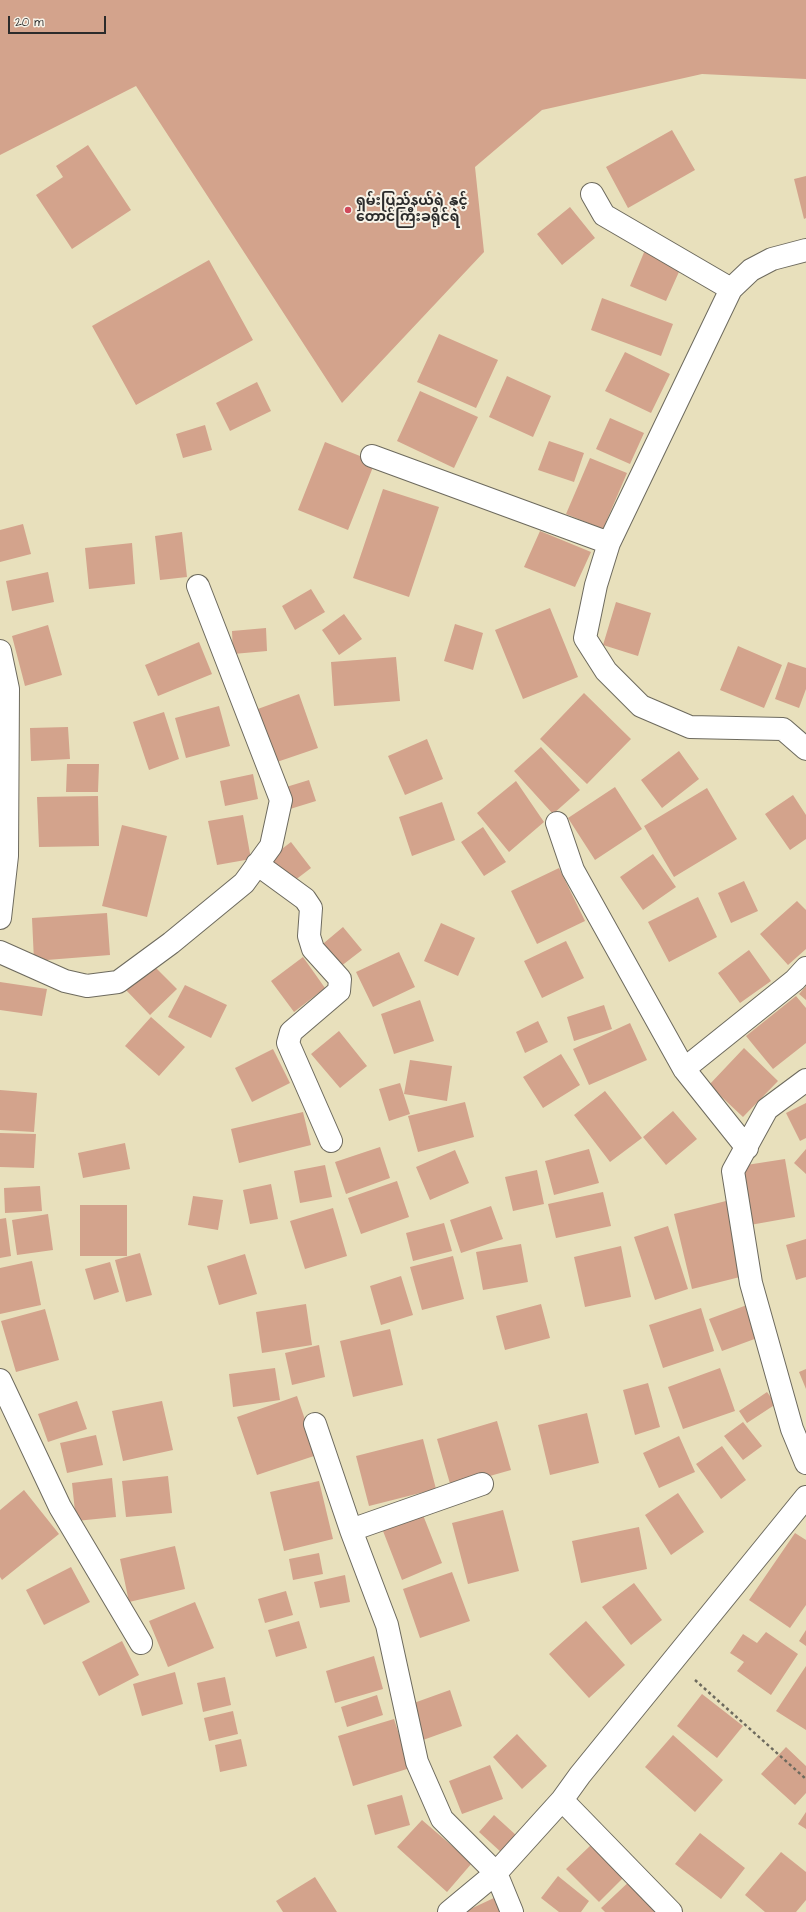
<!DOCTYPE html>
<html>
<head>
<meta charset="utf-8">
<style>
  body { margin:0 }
  #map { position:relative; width:806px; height:1912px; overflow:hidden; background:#e8e0bc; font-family:"Architects Daughter",sans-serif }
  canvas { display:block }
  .scale { position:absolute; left:8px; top:16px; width:98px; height:18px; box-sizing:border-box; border:2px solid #2b2b2b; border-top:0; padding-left:5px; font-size:12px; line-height:14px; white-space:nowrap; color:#2b2b2b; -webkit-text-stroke:3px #f7f3e8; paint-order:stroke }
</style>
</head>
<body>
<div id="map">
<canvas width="806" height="1912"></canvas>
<div class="scale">20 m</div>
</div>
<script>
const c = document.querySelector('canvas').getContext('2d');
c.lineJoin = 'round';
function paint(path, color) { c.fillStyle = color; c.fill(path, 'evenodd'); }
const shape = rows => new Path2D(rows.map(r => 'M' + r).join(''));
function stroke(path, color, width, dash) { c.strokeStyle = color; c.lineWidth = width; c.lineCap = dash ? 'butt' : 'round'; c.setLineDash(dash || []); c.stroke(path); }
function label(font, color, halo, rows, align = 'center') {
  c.font = font + ' "Architects Daughter","Noto Sans Myanmar",sans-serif'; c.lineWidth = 4; c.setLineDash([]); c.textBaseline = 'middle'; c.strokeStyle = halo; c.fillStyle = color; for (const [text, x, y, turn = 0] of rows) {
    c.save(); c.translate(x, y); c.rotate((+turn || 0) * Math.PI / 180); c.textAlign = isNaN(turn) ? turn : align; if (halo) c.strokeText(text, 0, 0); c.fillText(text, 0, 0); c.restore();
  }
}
paint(shape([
  [0,0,806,0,806,79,702,74,542,110,475,167,484,252,342,403,136,86,0,155],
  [672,130,695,170,628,208,606,167],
  [88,145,131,210,72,249,36,195,63,177,56,166],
  [806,176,806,218,804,219,794,179],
  [570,207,595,238,562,265,537,234],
  [645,250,682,265,666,301,630,286],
  [209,260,253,340,136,405,92,326],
  [602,298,673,324,661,356,591,330],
  [439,334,498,360,476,408,417,382],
  [625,352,670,374,651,413,605,391],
  [507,376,551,396,533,437,489,417],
  [257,382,271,411,230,431,216,403],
  [420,391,478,417,454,468,397,441],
  [610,418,644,433,630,464,596,449],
  [205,425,212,450,183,458,176,434],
  [549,441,584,453,574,482,538,470],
  [325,442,375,462,348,530,298,510],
  [590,458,627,473,603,529,566,514],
  [383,489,439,507,409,597,353,578],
  [23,524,31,554,0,562,0,530],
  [540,531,591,552,575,587,524,567],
  [182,532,187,577,160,580,155,536],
  [132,543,135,584,89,589,85,548],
  [48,572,54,602,12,611,6,581],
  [311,589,325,612,295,630,282,606],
  [616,602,651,613,638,656,603,645],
  [550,608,578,677,523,699,495,630],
  [344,614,362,639,339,655,322,630],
  [455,624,483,633,473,670,444,661],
  [48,625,62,675,25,686,12,636],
  [266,628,267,651,233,654,232,631],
  [199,642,212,674,158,696,145,665],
  [738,646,782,665,764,708,720,690],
  [396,657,400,701,334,706,331,662],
  [788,662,806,668,806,689,799,708,775,699],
  [584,693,631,739,587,784,540,739],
  [299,694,318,748,274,763,255,710],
  [219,706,230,746,186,758,175,718],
  [164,712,179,759,149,770,133,722],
  [68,727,70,759,31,761,30,728],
  [427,739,443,779,405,795,388,756],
  [541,747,580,790,553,814,514,771],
  [679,751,699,779,662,808,641,780],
  [67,764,99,764,98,792,66,792],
  [253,774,258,799,225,806,220,781],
  [309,780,316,801,290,809,283,788],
  [516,781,544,822,509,852,477,813],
  [615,787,642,829,595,860,568,818],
  [707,788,737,839,674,877,644,826],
  [793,795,806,815,806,839,790,850,765,814],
  [98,796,99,846,39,847,37,797],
  [442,802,455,840,412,856,399,817],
  [243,815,251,859,217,865,208,821],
  [122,825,167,836,147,917,102,906],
  [483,827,506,862,484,876,461,842],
  [291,842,311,868,290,884,270,858],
  [653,854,676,887,643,910,620,877],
  [559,868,585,921,537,944,511,891],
  [744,881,758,911,731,923,718,893],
  [698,897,717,937,669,962,648,922],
  [797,901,806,910,806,949,788,965,760,934],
  [107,913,110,955,34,961,32,918],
  [441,923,475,938,458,976,424,961],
  [343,927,362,950,336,970,318,948],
  [566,941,584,978,542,998,524,961],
  [749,950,771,981,740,1003,718,973],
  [399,952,415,987,373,1007,356,972],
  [303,957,325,988,294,1012,271,981],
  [152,964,177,989,150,1015,125,989],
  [0,982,47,989,42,1016,0,1010],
  [185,985,227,1005,211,1038,168,1017],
  [806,986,806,1000,799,994],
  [796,996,806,1008,806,1043,773,1069,746,1036],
  [420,1000,434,1041,394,1054,381,1014],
  [604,1005,612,1029,574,1041,567,1017],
  [151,1017,185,1047,159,1076,125,1046],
  [538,1021,548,1042,525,1053,516,1032],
  [630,1023,647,1060,589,1085,573,1049],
  [339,1031,367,1066,340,1088,311,1054],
  [744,1048,778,1081,743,1117,709,1085],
  [273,1049,290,1083,252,1102,235,1068],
  [561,1054,580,1085,543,1108,523,1077],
  [410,1060,452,1066,447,1101,404,1094],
  [400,1083,410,1114,389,1121,379,1089],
  [0,1090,37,1093,34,1132,0,1130],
  [605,1091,642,1138,610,1162,574,1115],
  [465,1102,474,1137,418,1152,408,1116],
  [806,1103,806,1138,800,1141,786,1113],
  [673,1111,697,1139,666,1165,643,1137],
  [303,1112,311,1145,239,1163,231,1129],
  [0,1133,36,1134,34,1168,0,1167],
  [125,1143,130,1169,83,1178,78,1153],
  [380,1147,390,1178,346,1194,335,1162],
  [589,1149,599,1183,554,1195,545,1161],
  [806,1149,806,1174,794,1163],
  [455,1150,469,1183,430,1200,416,1167],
  [785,1159,795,1217,750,1225,740,1166],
  [325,1165,332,1197,300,1203,294,1171],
  [537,1170,544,1204,513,1211,505,1177],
  [397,1181,409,1217,361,1234,348,1198],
  [271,1184,278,1219,250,1224,243,1190],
  [40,1186,42,1211,5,1213,4,1188],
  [603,1192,611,1226,556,1238,548,1204],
  [193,1196,223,1200,218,1230,188,1225],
  [726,1201,744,1276,692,1289,674,1214],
  [80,1205,127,1205,127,1256,80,1256],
  [491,1206,503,1239,461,1253,450,1220],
  [333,1208,347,1256,305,1269,290,1221],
  [48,1214,53,1250,17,1255,12,1220],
  [6,1218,11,1256,0,1258,0,1219],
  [444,1223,452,1251,413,1261,406,1233],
  [668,1226,688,1289,655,1300,634,1237],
  [806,1239,806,1277,796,1280,786,1245],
  [521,1244,528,1282,483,1290,476,1252],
  [621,1246,631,1297,585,1307,574,1257],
  [140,1253,152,1295,126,1302,115,1260],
  [245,1254,257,1294,219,1305,207,1266],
  [453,1256,464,1299,422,1310,410,1267],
  [32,1261,41,1305,0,1314,0,1268],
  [110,1262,119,1292,94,1300,85,1269],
  [401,1276,413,1315,381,1325,370,1286],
  [306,1304,312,1345,262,1353,256,1312],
  [541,1304,550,1338,505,1350,496,1316],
  [747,1305,760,1337,722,1351,709,1319],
  [701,1308,714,1351,663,1368,649,1325],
  [45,1309,59,1360,16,1372,1,1321],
  [390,1329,403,1385,353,1397,340,1341],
  [319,1345,325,1377,292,1385,285,1353],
  [275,1368,280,1400,233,1407,229,1374],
  [720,1368,735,1411,683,1429,668,1387],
  [806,1369,806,1389,799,1372],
  [648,1383,660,1427,635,1435,623,1390],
  [767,1392,776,1404,747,1423,739,1411],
  [297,1396,317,1455,257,1475,237,1417],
  [77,1401,87,1429,48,1442,38,1414],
  [162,1401,173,1450,123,1461,112,1411],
  [587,1413,599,1463,550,1475,538,1425],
  [497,1421,511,1470,451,1487,437,1439],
  [743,1422,762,1446,743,1460,724,1436],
  [96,1435,103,1465,67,1473,60,1443],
  [679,1436,695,1472,659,1488,643,1453],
  [423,1439,436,1489,369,1506,356,1456],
  [722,1446,746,1480,721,1499,696,1464],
  [168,1476,172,1513,126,1517,122,1481],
  [112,1478,116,1517,76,1521,72,1483],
  [319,1481,333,1539,284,1551,270,1492],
  [24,1490,59,1534,2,1580,0,1577,0,1510],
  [678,1493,704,1532,671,1555,645,1515],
  [503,1510,519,1571,468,1584,452,1523],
  [423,1515,442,1563,402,1580,383,1531],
  [639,1527,647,1569,581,1583,572,1541],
  [795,1533,806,1540,806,1605,790,1628,749,1600],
  [175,1546,185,1589,129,1602,120,1559],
  [319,1553,323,1574,293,1580,289,1559],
  [71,1567,90,1602,44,1625,26,1590],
  [452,1572,470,1621,420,1638,403,1589],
  [345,1575,350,1602,320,1608,314,1582],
  [634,1583,662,1620,631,1645,602,1607],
  [286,1591,293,1615,265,1623,258,1599],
  [195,1602,214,1648,168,1667,149,1621],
  [299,1621,307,1648,276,1657,268,1630],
  [586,1621,625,1665,589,1698,549,1654],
  [806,1630,806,1646,799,1641],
  [766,1632,798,1654,771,1695,737,1671,744,1662,730,1653,743,1634,757,1643],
  [122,1641,139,1675,99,1696,82,1662],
  [374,1656,383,1689,335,1703,326,1671],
  [806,1666,806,1730,776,1711],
  [175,1672,183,1704,142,1716,133,1684],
  [225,1677,231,1705,203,1712,197,1683],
  [450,1690,462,1726,423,1740,411,1704],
  [702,1694,743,1726,717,1758,677,1726],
  [377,1695,383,1715,347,1727,341,1707],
  [233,1711,238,1734,209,1741,204,1718],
  [394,1719,410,1768,353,1786,338,1736],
  [517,1734,547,1766,522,1789,493,1757],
  [673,1735,723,1780,695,1812,645,1767],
  [241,1739,247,1766,220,1772,215,1745],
  [786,1747,806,1766,806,1793,795,1805,761,1774],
  [490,1765,503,1799,462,1814,449,1781],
  [402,1795,410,1825,375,1835,367,1805],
  [806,1812,806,1829,798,1824],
  [494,1815,517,1836,502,1853,479,1832],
  [422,1820,472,1863,447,1892,397,1847],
  [700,1833,745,1868,721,1899,675,1864],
  [591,1845,624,1877,599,1902,566,1869],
  [781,1852,806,1872,806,1900,796,1912,765,1912,745,1895],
  [558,1876,589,1901,581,1912,559,1912,541,1898],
  [315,1877,337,1912,283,1912,276,1901],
  [633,1878,665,1912,605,1912,601,1908],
  [496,1897,503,1912,464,1912]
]), '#d3a38c');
const minor = shape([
  [592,194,604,215,731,289],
  [806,250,772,259,751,270,731,289,609,543,596,585,585,638,606,671,641,706,690,727,783,729,806,749],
  [372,456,609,543],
  [0,651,8,689,7,856,0,918],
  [557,823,573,870,684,1069,747,1148],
  [257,864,305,899,311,908,309,936,313,949,340,979,339,991,291,1032,288,1043,331,1141],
  [0,952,65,981,87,986,118,982,171,943,244,883,271,846,281,800,198,586],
  [684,1069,795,980,806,968],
  [806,1080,767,1109,733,1171,751,1283,792,1429,806,1463],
  [0,1380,60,1507,141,1643],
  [315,1424,351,1530,387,1625,417,1762,442,1819,496,1873,512,1912],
  [351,1530,482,1484],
  [562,1800,671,1912],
  [449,1912,496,1873,562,1800,580,1775,806,1497]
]);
stroke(minor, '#6d6a5e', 24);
stroke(shape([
  [695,1680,806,1779]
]), '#6d6a5e', 2.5, [3, 3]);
stroke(minor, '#fff', 22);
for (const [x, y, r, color] of [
  [348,210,4,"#d1495b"]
]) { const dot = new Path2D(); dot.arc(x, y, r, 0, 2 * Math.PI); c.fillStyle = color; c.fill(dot); stroke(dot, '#f7f3e8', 1.5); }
label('bold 14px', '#2b2b2b', '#f7f3e8', [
  ["ရှမ်းပြည်နယ်ရဲ နှင့်",356,202],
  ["တောင်ကြီးခရိုင်ရဲ",356,218]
], 'left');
</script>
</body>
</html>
